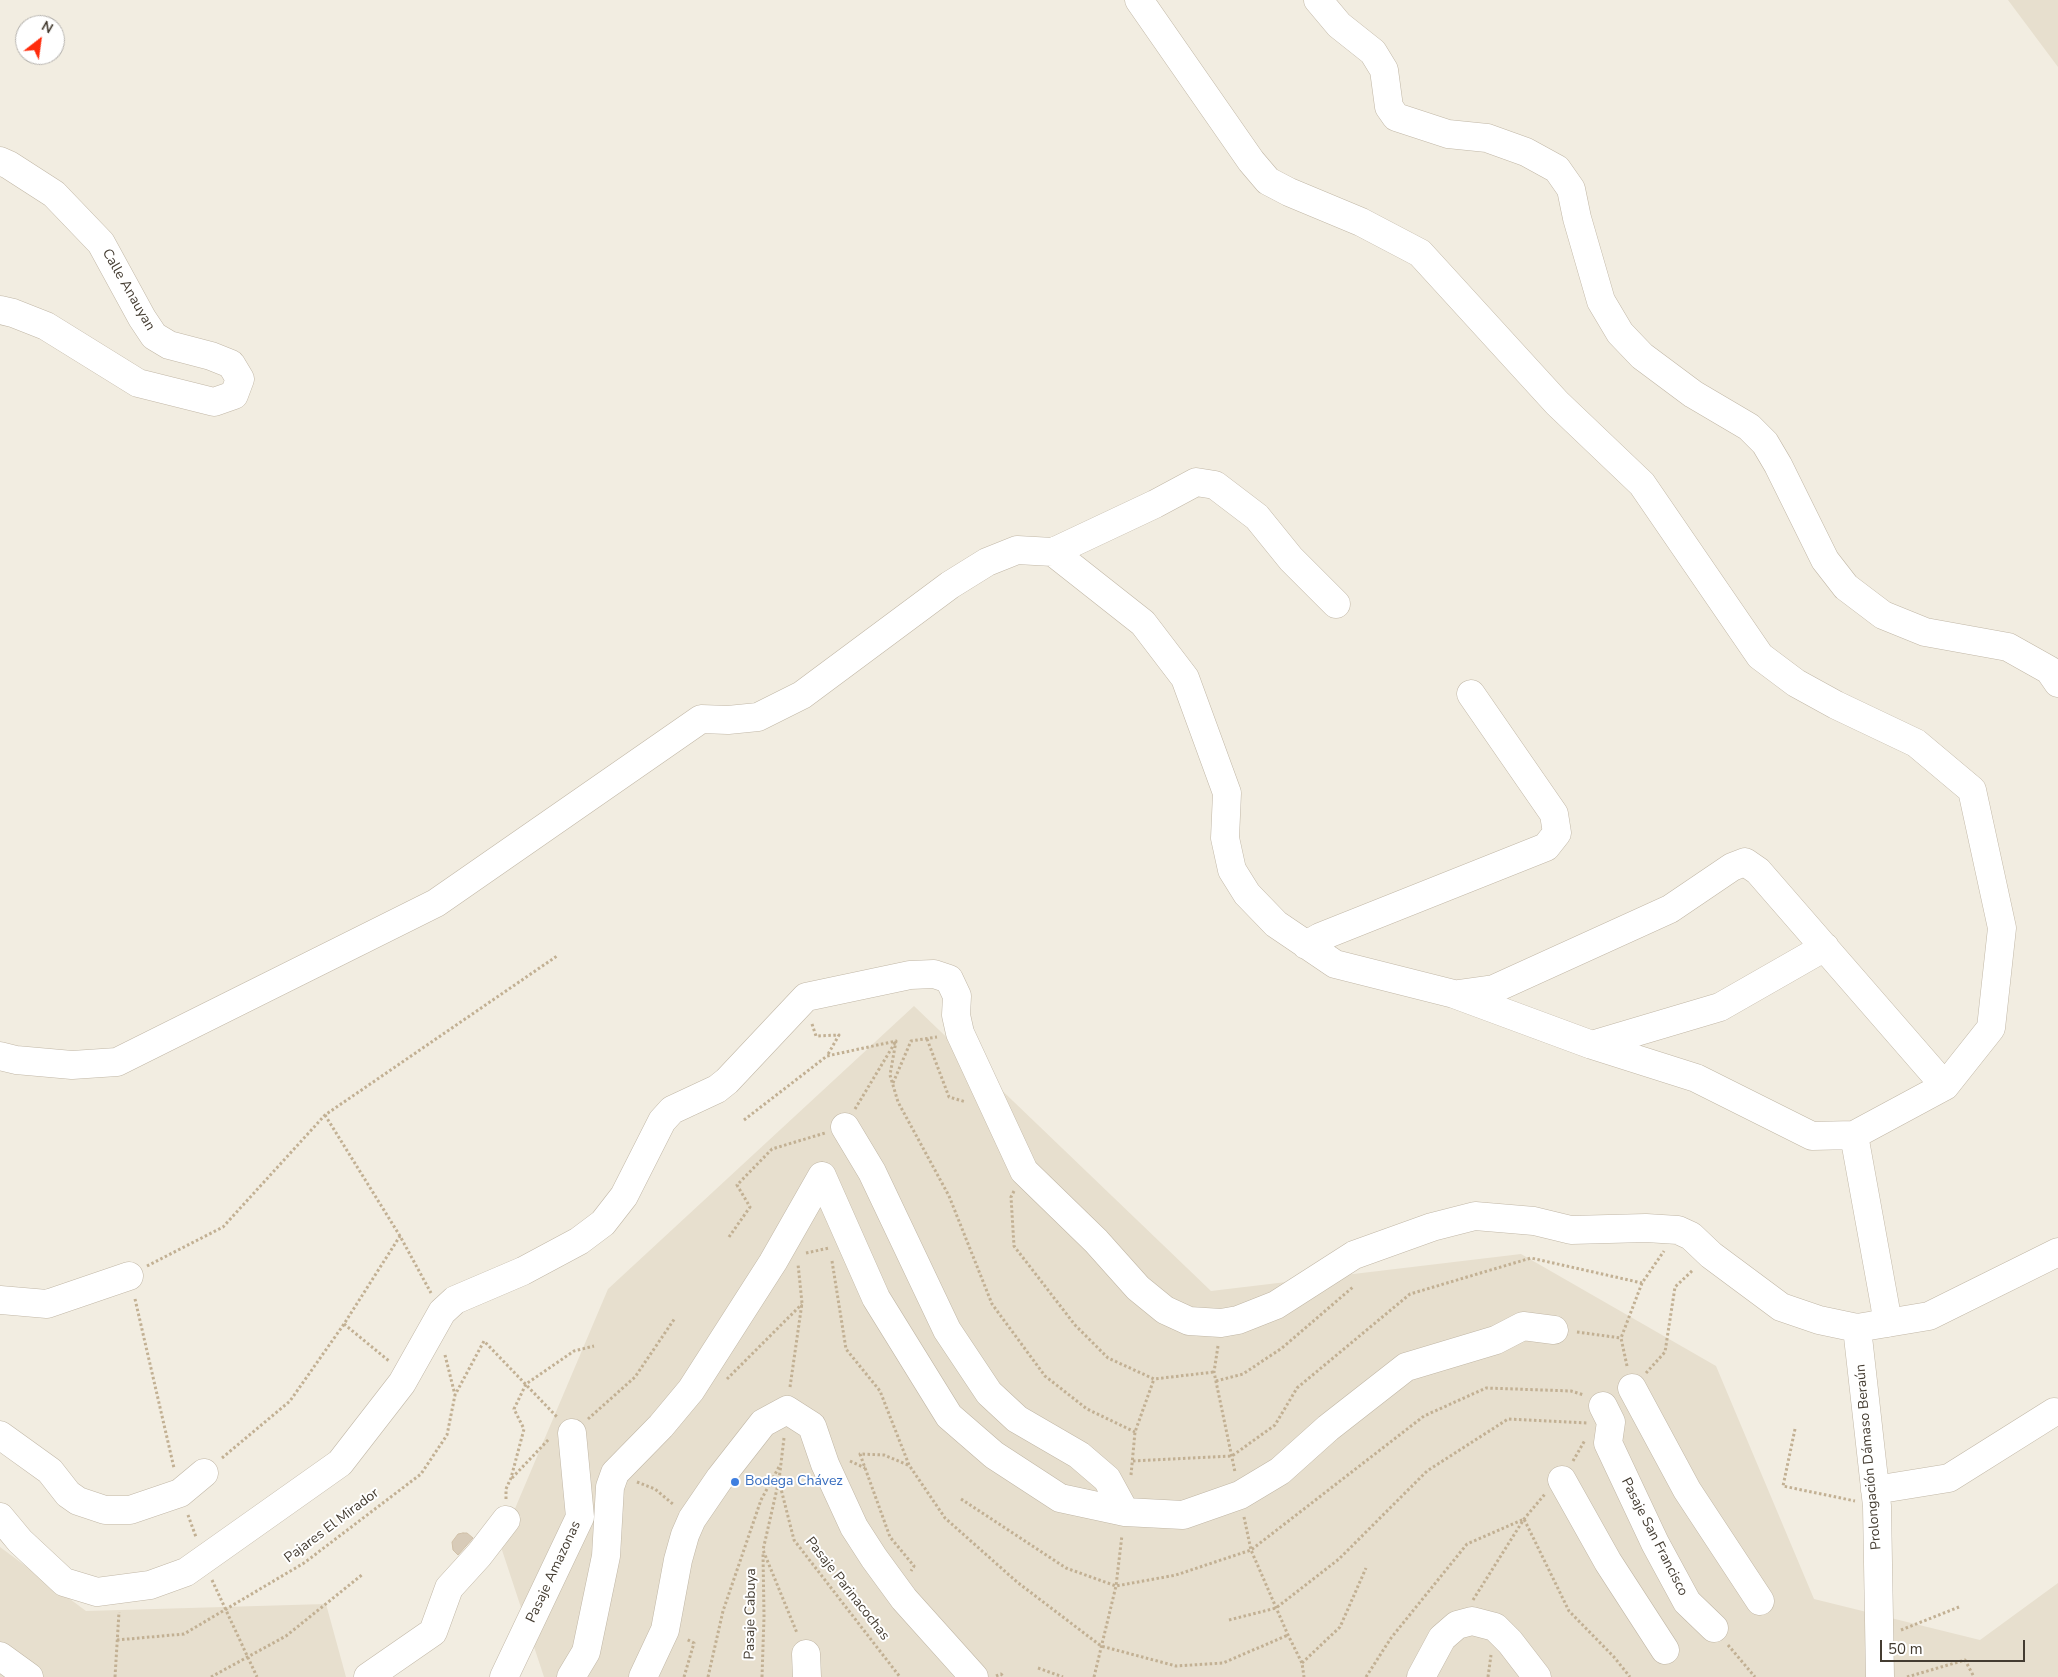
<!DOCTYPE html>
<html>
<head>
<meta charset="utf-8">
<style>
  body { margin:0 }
  #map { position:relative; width:2058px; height:1677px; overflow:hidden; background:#f2ede1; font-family:"Nunito Sans",sans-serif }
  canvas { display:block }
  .north { position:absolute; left:15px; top:15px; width:50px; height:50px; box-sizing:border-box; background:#fff; border:1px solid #b4b1ad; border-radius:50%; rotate:30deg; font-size:14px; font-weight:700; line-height:20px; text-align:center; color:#443c31 }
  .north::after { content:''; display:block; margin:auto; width:18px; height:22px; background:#ff2b0b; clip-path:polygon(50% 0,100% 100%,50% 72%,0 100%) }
  .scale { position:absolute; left:1880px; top:1640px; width:145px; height:22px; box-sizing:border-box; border:2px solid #443c31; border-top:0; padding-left:6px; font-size:15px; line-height:18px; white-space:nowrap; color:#443c31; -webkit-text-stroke:4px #fff; paint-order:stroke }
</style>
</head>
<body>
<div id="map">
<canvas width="2058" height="1677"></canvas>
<div class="north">N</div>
<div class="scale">50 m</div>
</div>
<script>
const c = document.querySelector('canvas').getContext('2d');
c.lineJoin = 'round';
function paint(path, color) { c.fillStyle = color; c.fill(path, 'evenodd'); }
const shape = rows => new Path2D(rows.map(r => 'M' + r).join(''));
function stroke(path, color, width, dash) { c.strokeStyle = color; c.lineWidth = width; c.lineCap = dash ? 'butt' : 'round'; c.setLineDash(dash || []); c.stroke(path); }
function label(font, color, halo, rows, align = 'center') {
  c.font = font + ' "Nunito Sans",sans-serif'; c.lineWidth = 4; c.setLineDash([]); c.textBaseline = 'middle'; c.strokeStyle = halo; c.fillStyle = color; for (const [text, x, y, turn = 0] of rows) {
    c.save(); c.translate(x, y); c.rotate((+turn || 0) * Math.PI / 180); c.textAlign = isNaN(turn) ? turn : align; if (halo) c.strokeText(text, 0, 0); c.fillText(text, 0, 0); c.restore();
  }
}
paint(shape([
  [2008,0,2058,0,2058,67],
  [914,1006,1211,1291,1521,1254,1716,1366,1814,1599,1980,1640,2058,1583,2058,1677,544,1677,500,1544,608,1289],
  [0,1547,86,1611,326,1604,346,1677,0,1677]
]), '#e7dfce');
const building = shape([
  [463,1533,467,1533,473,1538,458,1555,453,1550,452,1542,458,1534,463,1533]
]);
paint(building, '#d8cbb8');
stroke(building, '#d0c0a8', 1);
const minor = shape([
  [1318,0,1339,25,1373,52,1384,70,1389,107,1396,117,1448,134,1487,138,1526,152,1557,169,1571,189,1577,218,1601,301,1620,333,1642,356,1693,394,1749,427,1765,443,1778,465,1825,560,1846,587,1883,615,1925,632,2008,647,2049,670,2058,683],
  [0,161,9,165,54,194,101,243,142,318,154,336,169,345,211,356,231,364,240,379,234,395,214,402,138,383,46,326,13,313,0,310],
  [1053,552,1155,504,1196,482,1215,485,1257,517,1291,559,1336,604],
  [1306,945,1320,937,1546,847,1557,833,1554,814,1471,694],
  [1458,994,1494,989,1670,909,1732,867,1745,862,1758,871,1945,1086],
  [1592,1045,1720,1007,1825,947],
  [0,1056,16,1060,72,1065,117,1062,436,903,701,719,728,720,758,717,802,695,950,585,987,562,1017,550,1053,552,1143,623,1185,678,1227,793,1225,838,1232,870,1247,894,1276,924,1335,964,1454,994,1592,1045,1696,1078,1812,1136,1854,1135,1945,1086,1991,1028,2002,928,1972,790,1916,743,1836,705,1796,683,1760,656,1642,484,1557,403,1420,253,1361,222,1289,192,1268,181,1251,161,1139,0],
  [845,1127,872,1172,947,1330,989,1393,1017,1419,1079,1455,1107,1479,1125,1512],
  [1854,1135,1885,1306,1887,1323],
  [822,1176,876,1298,949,1416,994,1455,1060,1498,1125,1512,1183,1515,1240,1495,1280,1471,1328,1428,1406,1367,1496,1340,1523,1326,1554,1330],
  [0,1300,47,1304,129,1276],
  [1857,1328,1877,1506,1880,1677],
  [1632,1388,1687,1490,1760,1601],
  [1603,1406,1611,1422,1608,1443,1655,1543,1687,1602,1714,1628],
  [0,1435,50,1471,68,1494,78,1501,105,1510,130,1510,180,1493,204,1473],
  [1562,1480,1608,1562,1665,1650],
  [1875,1490,1949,1478,2054,1412],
  [0,1517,20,1541,64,1582,97,1592,150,1585,186,1572,340,1463,402,1383,442,1312,455,1300,523,1271,579,1241,603,1223,624,1196,662,1121,672,1110,717,1089,727,1081,806,997,910,975,934,974,949,979,957,996,956,1015,960,1033,1024,1171,1096,1241,1138,1288,1165,1310,1189,1321,1221,1323,1238,1320,1276,1305,1354,1255,1432,1227,1475,1216,1534,1221,1571,1230,1646,1228,1678,1230,1691,1236,1711,1255,1781,1307,1819,1320,1857,1328,1929,1316,2058,1252],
  [806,1654,807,1677],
  [0,1656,29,1677],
  [368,1677,433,1632,449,1588,479,1555,506,1520],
  [504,1677,580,1517,572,1433],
  [571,1677,586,1652,606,1556,610,1487,615,1473,661,1426,691,1390,773,1262,822,1176],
  [643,1677,665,1630,678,1560,685,1535,692,1519,720,1478,763,1423,787,1410,812,1426,825,1464,854,1527,874,1558,904,1599,974,1677],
  [1421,1677,1442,1638,1457,1625,1472,1621,1495,1627,1510,1642,1537,1677]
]);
stroke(minor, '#c1b7a6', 29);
stroke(shape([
  [812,1024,816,1036,839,1035,827,1056],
  [927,1039,949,1097,966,1102],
  [893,1083,911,1041,937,1037],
  [855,1109,896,1041],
  [325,1115,400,1236,431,1293],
  [744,1120,827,1056,896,1041,890,1075,898,1102,949,1196,992,1304,1045,1376,1087,1409,1135,1432],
  [1014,1191,1011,1197,1014,1246,1075,1325,1108,1358,1154,1379,1214,1372],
  [729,1237,750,1207,737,1185,772,1149,825,1133],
  [806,1253,829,1248],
  [832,1261,846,1349,880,1391,909,1465,945,1518,1017,1582,1101,1646,1176,1666,1223,1663,1288,1635],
  [147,1266,223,1227,325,1115,557,956],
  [135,1299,174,1468],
  [344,1324,389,1361],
  [1577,1332,1621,1338],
  [1218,1346,1214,1372,1235,1472],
  [445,1355,455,1395],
  [1627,1366,1621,1338,1642,1283,1664,1251],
  [1646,1373,1665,1352,1675,1287,1693,1270],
  [727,1379,802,1304],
  [1216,1381,1243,1374,1282,1348,1353,1287],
  [790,1387,802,1303,798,1264],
  [588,1419,635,1377,675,1318],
  [1795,1429,1783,1486,1855,1501],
  [784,1438,779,1480,763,1550,797,1633],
  [222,1458,290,1401,344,1324,400,1236],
  [850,1461,865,1468],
  [1133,1461,1232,1456,1275,1425,1297,1388,1410,1294,1531,1258,1642,1283],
  [1573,1461,1585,1440],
  [908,1465,884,1455,860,1454,890,1537,914,1566,911,1571],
  [1131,1475,1135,1432,1154,1379],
  [512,1478,549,1439],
  [779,1481,794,1540,900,1677],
  [637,1482,655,1489,674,1505],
  [506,1499,506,1489,511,1478,524,1429,514,1409,526,1384,574,1351,594,1346],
  [961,1499,1066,1568,1116,1586,1176,1575,1251,1550,1424,1416,1486,1388,1571,1391,1584,1395],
  [188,1515,196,1537],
  [1244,1517,1251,1550,1288,1635,1302,1663,1304,1677],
  [212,1580,257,1677],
  [1473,1600,1524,1519,1545,1494],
  [1229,1620,1276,1608,1339,1559,1427,1471,1508,1419,1587,1423],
  [1901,1630,1959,1607],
  [117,1640,184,1634,304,1563,421,1474,447,1435,455,1395,484,1341,558,1418],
  [1728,1645,1755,1677],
  [1302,1663,1340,1627,1366,1568],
  [1038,1668,1063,1677],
  [996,1676,1001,1674,1004,1677],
  [115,1677,119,1612],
  [211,1677,286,1636,363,1574],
  [684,1677,694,1643,686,1639],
  [708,1677,723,1611,761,1500,780,1465],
  [762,1677,764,1617,763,1553],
  [1094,1677,1116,1586,1122,1535],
  [1366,1677,1391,1638,1467,1544,1524,1519,1569,1611,1614,1657,1630,1677],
  [1488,1677,1491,1655],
  [1907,1677,1965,1660,1974,1677]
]), '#c2b093', 3, [2.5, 2.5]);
stroke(minor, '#fff', 28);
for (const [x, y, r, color] of [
  [735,1482,5,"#3f7fe0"]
]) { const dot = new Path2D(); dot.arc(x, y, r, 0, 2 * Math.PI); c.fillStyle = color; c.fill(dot); stroke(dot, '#fff', 2); }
label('14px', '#443c31', '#fff', [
  ["Calle Anauyan",128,290,60],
  ["Prolongación Dámaso Beraún",1869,1457,-95],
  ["Pajares El Mirador",332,1526,-37],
  ["Pasaje San Francisco",1654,1537,63],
  ["Pasaje Amazonas",554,1572,-65],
  ["Pasaje Parinacochas",847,1589,52],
  ["Pasaje Cabuya",751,1614,-89]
]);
label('14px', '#366cbe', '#fff', [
  ["Bodega Chávez",745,1482]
], 'left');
</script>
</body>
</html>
